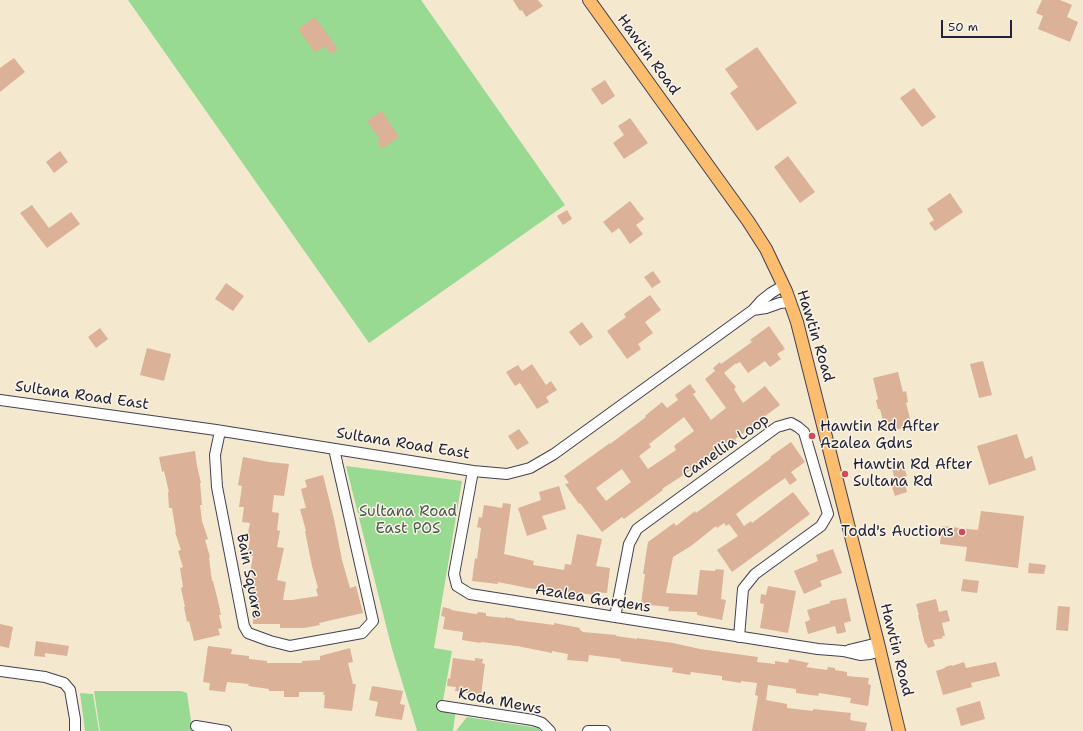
<!DOCTYPE html>
<html>
<head>
<meta charset="utf-8">
<style>
  body { margin:0 }
  #map { position:relative; width:1083px; height:731px; overflow:hidden; background:#f4e8cf; font-family:"Shantell Sans",sans-serif }
  canvas { display:block }
  .scale { position:absolute; left:941px; top:20px; width:71px; height:18px; box-sizing:border-box; border:2px solid #22223b; border-top:0; padding-left:5px; font-size:12px; line-height:14px; white-space:nowrap; color:#22223b; -webkit-text-stroke:3px #fcf5e5; paint-order:stroke }
</style>
</head>
<body>
<div id="map">
<canvas width="1083" height="731"></canvas>
<div class="scale">50 m</div>
</div>
<script>
const c = document.querySelector('canvas').getContext('2d');
c.lineJoin = 'round';
function paint(path, color) { c.fillStyle = color; c.fill(path, 'evenodd'); }
const shape = rows => new Path2D(rows.map(r => 'M' + r).join(''));
function stroke(path, color, width, dash) { c.strokeStyle = color; c.lineWidth = width; c.lineCap = dash ? 'butt' : 'round'; c.setLineDash(dash || []); c.stroke(path); }
function label(font, color, halo, rows, align = 'center') {
  c.font = font + ' "Shantell Sans",sans-serif'; c.lineWidth = 3; c.setLineDash([]); c.textBaseline = 'middle'; c.strokeStyle = halo; c.fillStyle = color; for (const [text, x, y, turn = 0] of rows) {
    c.save(); c.translate(x, y); c.rotate((+turn || 0) * Math.PI / 180); c.textAlign = isNaN(turn) ? turn : align; if (halo) c.strokeText(text, 0, 0); c.fillText(text, 0, 0); c.restore();
  }
}
paint(shape([
  [128,0,421,0,565,205,369,343],
  [346,466,462,481,434,648,452,651,442,706,456,708,453,731,417,731,416,727,392,649],
  [94,691,181,691,187,693,192,728,226,731,100,731],
  [80,693,93,694,99,731,85,731],
  [467,717,539,728,540,731,456,731]
]), '#98da91');
paint(shape([
  [513,0,538,0,543,6,526,17,522,10,520,11],
  [1042,0,1060,0,1072,5,1067,17,1078,22,1070,42,1038,29,1043,16,1036,13],
  [315,17,338,49,330,54,325,46,315,53,298,29],
  [757,47,797,103,757,131,730,93,738,87,725,69],
  [14,58,25,72,0,92,0,68],
  [605,80,615,96,602,105,591,89],
  [914,88,936,117,922,127,900,98],
  [382,111,399,137,381,149,377,142,380,140,367,121],
  [630,118,648,143,624,159,613,143,624,135,618,126],
  [60,151,68,162,54,173,46,162],
  [788,156,815,192,800,203,774,167],
  [950,193,963,212,935,231,929,223,934,220,927,209],
  [630,201,644,219,636,225,643,234,630,244,619,228,612,233,603,222],
  [32,205,49,228,71,212,80,224,47,248,20,213],
  [567,210,572,219,563,225,557,216],
  [653,271,661,282,652,288,644,277],
  [226,283,244,296,233,311,215,299],
  [650,295,661,310,645,322,653,333,638,344,641,349,627,359,607,331,626,317,624,314],
  [582,322,593,337,580,346,569,332],
  [769,326,785,349,777,354,781,359,770,367,765,361,748,373,740,362,736,364,736,363,724,373,736,387,734,389,743,403,765,386,780,405,753,425,754,426,735,439,736,441,728,447,726,443,711,455,699,464,701,467,693,473,691,470,662,489,663,490,624,519,622,517,602,532,580,503,579,504,565,484,569,483,564,476,610,443,610,444,646,417,645,416,662,402,667,408,678,400,675,395,690,384,696,392,693,394,711,420,726,408,705,379,715,371,713,368,720,362,721,364,752,342,750,340],
  [684,417,694,431,674,446,676,450,648,469,639,456,651,447,649,444],
  [622,469,631,482,606,501,596,488],
  [100,328,108,339,96,348,88,337],
  [147,348,171,354,164,381,140,375],
  [983,361,992,395,979,398,970,364],
  [532,364,546,385,551,381,557,390,546,397,549,402,537,409,520,383,515,386,506,372,518,365,522,371],
  [898,372,903,392,906,391,908,402,906,403,912,426,886,432,880,409,878,409,876,400,878,399,873,378],
  [519,429,529,443,517,450,508,436],
  [1017,434,1025,459,1032,456,1036,470,989,485,977,446],
  [791,442,805,462,791,472,797,480,790,485,785,478,757,498,736,514,744,526,751,521,752,523,793,492,810,514,769,545,732,572,717,550,738,536,729,524,726,526,724,523,717,528,716,526,691,546,673,557,666,593,697,595,700,570,715,571,716,569,724,570,721,599,726,600,722,620,697,615,697,612,668,611,669,607,641,604,645,574,643,574,648,542,674,523,676,526,695,511,696,513,722,494,771,458,770,457],
  [195,451,197,466,201,483,200,483,202,505,200,505,202,521,208,539,205,540,210,557,209,558,212,581,213,581,218,601,221,615,219,615,222,628,218,629,220,635,194,641,189,621,187,622,184,607,185,607,181,588,183,587,180,568,183,567,178,551,181,550,175,532,176,532,172,508,169,508,168,492,169,492,164,471,162,472,159,457],
  [243,457,269,462,289,464,284,496,274,495,272,512,279,513,277,530,280,531,277,547,284,548,277,580,286,582,283,600,292,600,318,596,316,589,318,588,312,566,305,531,306,531,300,509,306,508,301,489,307,487,305,480,323,475,334,519,342,560,350,588,356,586,363,613,319,623,320,625,304,628,280,628,280,624,253,624,254,591,250,590,253,573,250,572,253,556,247,555,250,539,247,538,250,523,242,522,244,507,239,507,242,486,238,485],
  [902,462,907,476,903,477,907,492,895,496,890,481,895,480,891,465],
  [559,486,566,509,542,516,547,529,527,536,518,508,541,500,539,492],
  [503,503,511,504,504,554,534,561,533,565,564,570,565,564,571,565,577,534,602,539,596,566,610,568,607,593,595,592,594,595,580,593,580,595,557,591,557,592,528,588,498,582,498,584,472,581,475,558,477,559,481,528,477,527,479,517,482,518,484,505,502,508],
  [981,511,1024,516,1018,568,965,561,967,547,940,544,942,526,978,530],
  [833,549,842,573,820,581,822,586,804,594,794,571,818,561,816,555],
  [1029,563,1046,565,1044,574,1028,573],
  [963,579,979,581,977,593,961,591],
  [768,586,796,591,788,633,760,628,764,604,760,603,761,594,766,595],
  [846,598,851,621,844,623,846,632,837,634,835,626,808,634,805,622,810,620,807,610,830,603,830,601],
  [936,599,939,612,947,610,950,621,942,623,945,636,942,636,943,638,933,640,935,646,928,648,926,643,925,644,918,615,919,615,916,604],
  [1058,606,1070,607,1068,631,1056,630],
  [443,607,451,609,451,610,469,613,477,614,478,612,486,613,486,616,505,618,505,617,515,619,515,620,531,622,554,625,554,623,580,628,580,630,583,632,616,635,616,636,637,639,637,638,673,643,700,649,758,657,757,662,775,664,775,661,788,663,789,659,809,663,806,667,827,670,828,667,835,668,835,670,847,672,847,676,869,678,868,684,871,685,868,706,850,703,851,698,819,693,818,696,796,693,796,689,768,685,766,700,787,704,787,708,813,711,813,709,851,713,850,720,867,723,865,731,752,731,758,696,755,695,757,683,741,681,741,683,722,680,722,676,691,672,690,675,672,672,673,668,620,661,621,659,589,655,588,662,580,661,567,660,568,654,552,651,552,653,517,646,481,642,481,643,462,640,463,632,443,629,445,617,441,616],
  [0,624,13,627,9,648,0,646],
  [36,641,69,646,67,656,45,653,45,657,34,656],
  [208,646,232,649,231,654,249,656,249,659,267,661,267,663,302,663,302,661,320,660,320,656,350,648,353,662,348,663,353,684,356,684,352,711,324,708,325,695,323,695,324,692,299,692,299,697,284,697,284,691,269,691,269,689,248,686,249,684,227,682,225,692,209,690,210,683,203,682],
  [453,658,475,661,475,658,483,659,482,663,485,664,481,695,455,691,456,687,447,686,448,678,450,679],
  [964,662,966,668,996,662,1000,676,971,683,972,687,943,695,936,671,945,668,945,667,952,665,952,666],
  [372,686,403,691,400,704,405,705,402,720,375,716,378,702,369,700],
  [980,701,985,719,961,726,956,708]
]), '#dbb198');
const minor = shape([
  [753,310,766,308,780,303,790,302],
  [0,400,216,430,473,471,507,474,530,468,554,454,753,310,761,301,771,293,783,286],
  [220,431,215,455,217,487,244,626,248,633,270,641,290,646,362,633,373,621,334,449],
  [473,471,454,574,457,586,470,594,818,649,843,651,860,655,870,654,880,651],
  [615,617,629,544,637,529,777,427,791,423,798,427,804,432,828,514,821,526,755,574,743,589,739,637],
  [849,650,878,643],
  [0,671,45,677,64,683,70,690,75,719,75,731],
  [442,706,533,720,542,723,550,731],
  [196,726,226,731],
  [588,731,605,731]
]);
const major = shape([
  [589,0,748,221,766,249,786,291,797,322,878,643,899,731]
]);
stroke(minor, '#424051', 12);
stroke(major, '#424051', 14);
stroke(minor, '#fff', 10);
stroke(major, '#fcbd6f', 12);
for (const [x, y, r, color] of [
  [812,436,4,"#d1495b"],
  [845,474,4,"#d1495b"],
  [962,532,4,"#d1495b"]
]) { const dot = new Path2D(); dot.arc(x, y, r, 0, 2 * Math.PI); c.fillStyle = color; c.fill(dot); stroke(dot, '#fcf5e5', 1.5); }
label('15px', '#22223b', '#fcf5e5', [
  ["Hawtin Road",648,55,54],
  ["Hawtin Road",815,336,73],
  ["Sultana Road East",82,396,8],
  ["Sultana Road East",403,444,9],
  ["Camellia Loop",726,447,-35],
  ["Bain Square",249,576,79],
  ["Azalea Gardens",593,599,9],
  ["Hawtin Road",896,650,76],
  ["Koda Mews",500,702,11]
]);
label('15px', '#22223b', '#fcf5e5', [
  ["Hawtin Rd After",820,427],
  ["Azalea Gdns",820,444],
  ["Hawtin Rd After",853,465],
  ["Sultana Rd",853,482],
  ["Todd's Auctions",954,532,"right"]
], 'left');
label('15px', '#455955', '#fcf5e5', [
  ["Sultana Road",408,512],
  ["East POS",408,529]
]);
</script>
</body>
</html>
